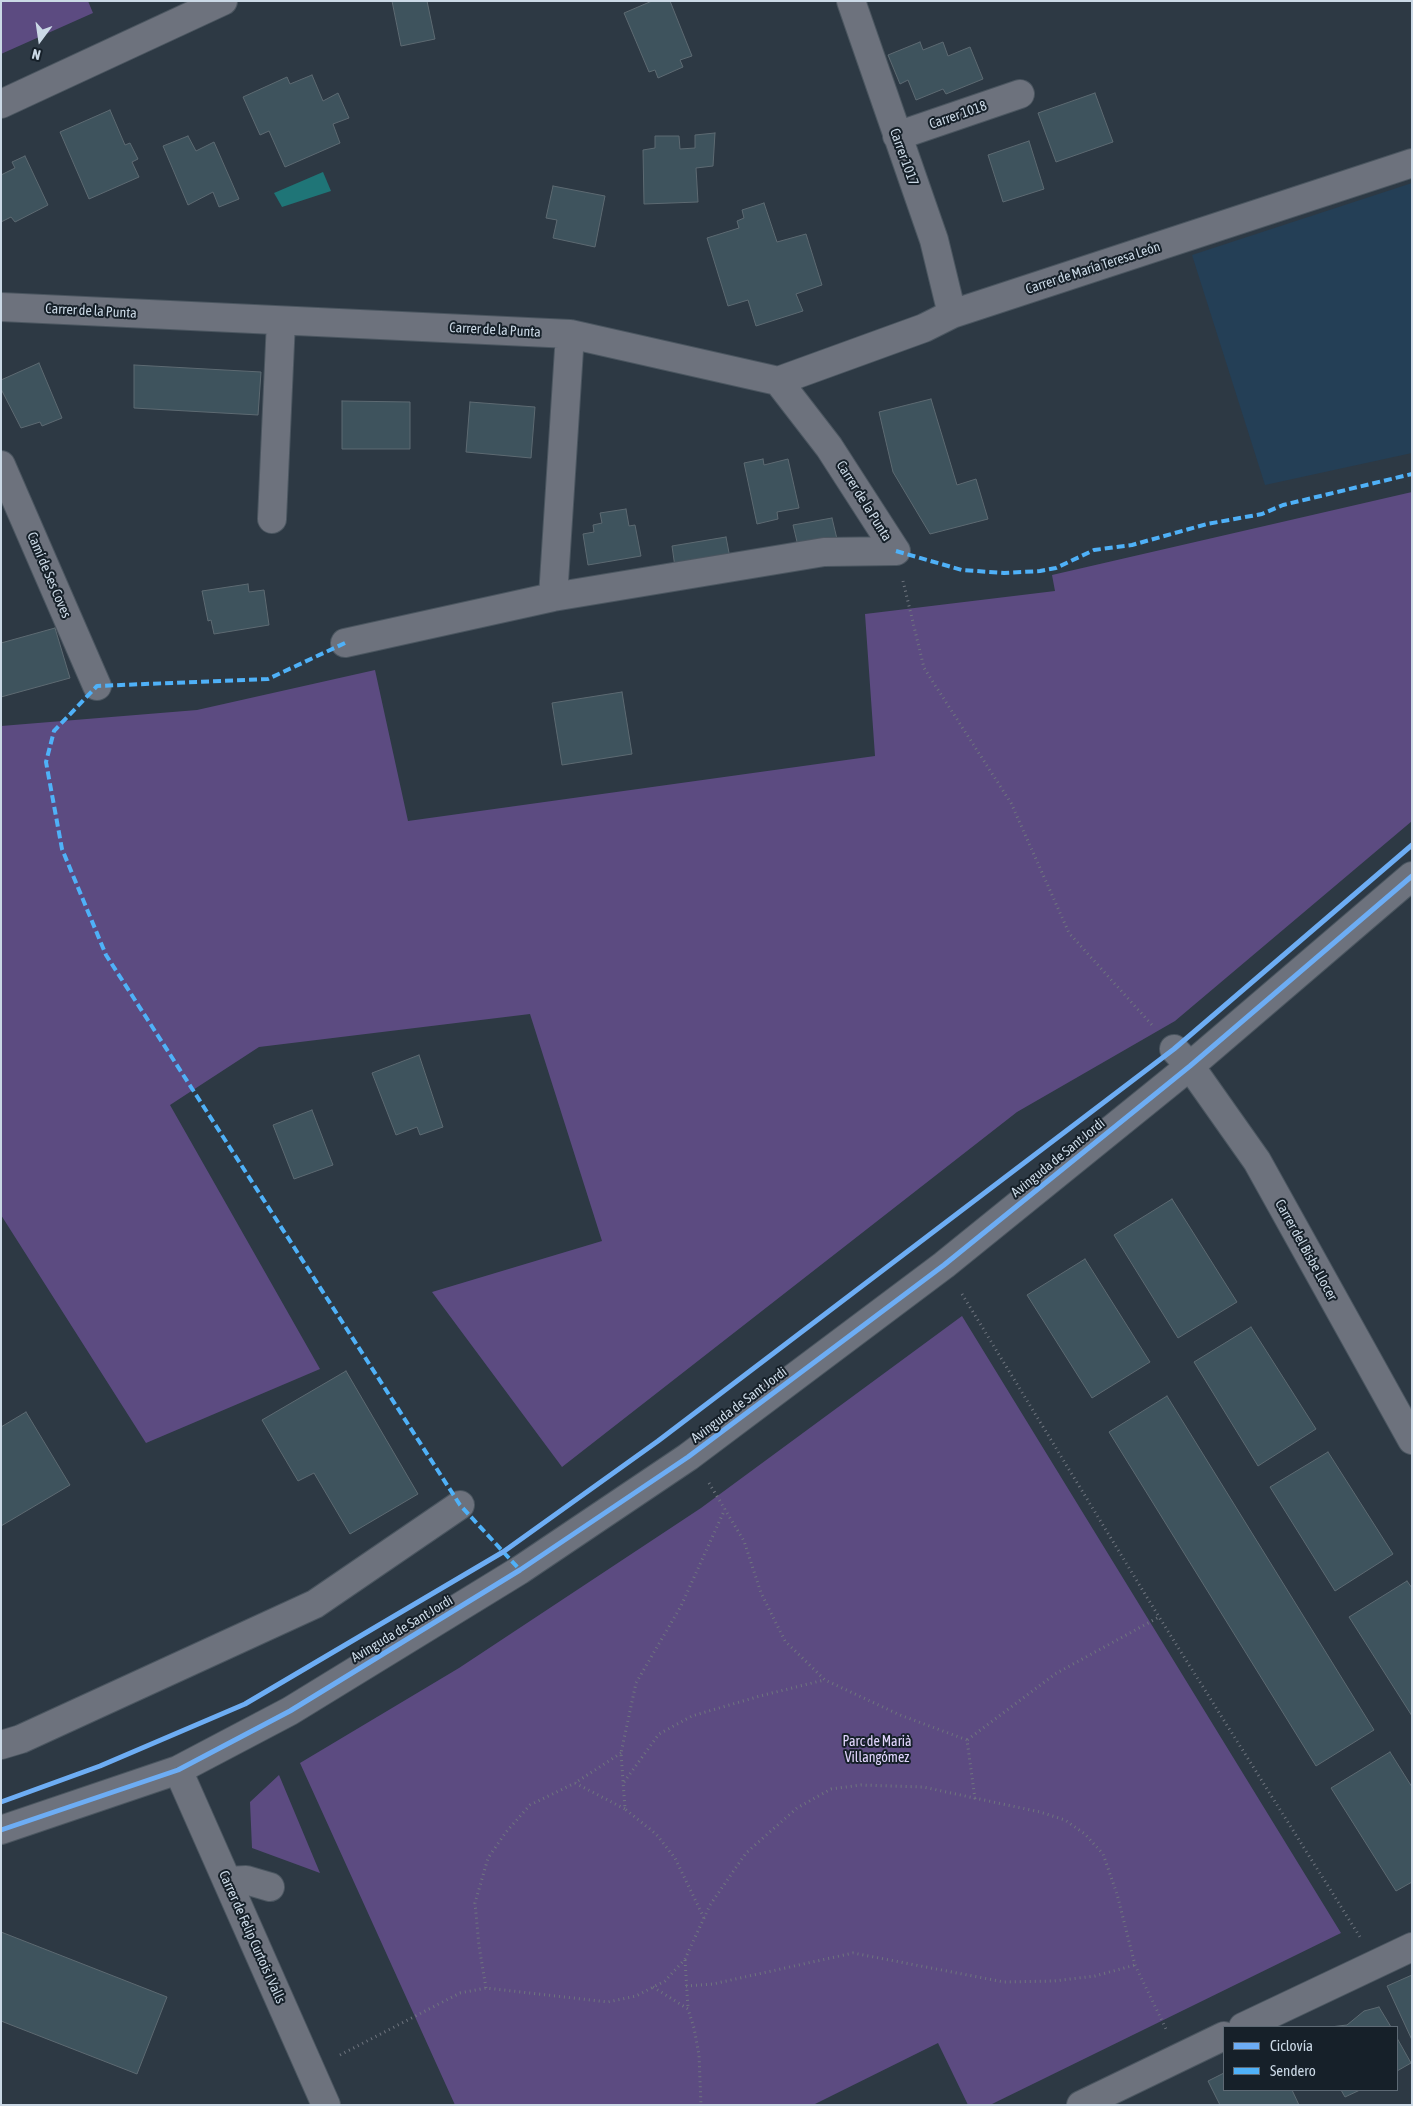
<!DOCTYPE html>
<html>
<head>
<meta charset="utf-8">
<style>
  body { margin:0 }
  #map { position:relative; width:1413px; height:2106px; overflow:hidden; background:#2d3944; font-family:"Asap Condensed",sans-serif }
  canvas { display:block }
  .frame { position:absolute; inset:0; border:2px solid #cbd9e6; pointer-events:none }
  .legend { position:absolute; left:1223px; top:2026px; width:175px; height:65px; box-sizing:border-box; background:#162029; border:1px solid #5e6a75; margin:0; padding:6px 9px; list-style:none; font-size:15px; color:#cbd9e6 }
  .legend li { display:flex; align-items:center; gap:10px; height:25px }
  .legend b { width:25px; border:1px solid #5e6a75 }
  .north { position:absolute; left:15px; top:15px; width:50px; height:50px; -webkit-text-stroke:4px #162029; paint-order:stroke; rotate:194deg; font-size:14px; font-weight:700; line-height:20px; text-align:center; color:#cbd9e6 }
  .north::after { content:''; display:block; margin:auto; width:18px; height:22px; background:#cbd9e6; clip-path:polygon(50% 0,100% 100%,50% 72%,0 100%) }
</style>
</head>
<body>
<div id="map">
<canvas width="1413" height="2106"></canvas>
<div class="frame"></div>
<ul class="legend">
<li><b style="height:6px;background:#6dadf4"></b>Ciclovía</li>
<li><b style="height:6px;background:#4fb1f8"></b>Sendero</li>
</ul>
<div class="north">N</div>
</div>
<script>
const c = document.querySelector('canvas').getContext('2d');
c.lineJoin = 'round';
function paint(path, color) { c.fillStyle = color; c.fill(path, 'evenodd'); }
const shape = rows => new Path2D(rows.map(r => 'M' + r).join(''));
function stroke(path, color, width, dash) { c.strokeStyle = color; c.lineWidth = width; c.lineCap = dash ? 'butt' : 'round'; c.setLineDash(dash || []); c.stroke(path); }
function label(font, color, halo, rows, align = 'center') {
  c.font = font + ' "Asap Condensed",sans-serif'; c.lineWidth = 4; c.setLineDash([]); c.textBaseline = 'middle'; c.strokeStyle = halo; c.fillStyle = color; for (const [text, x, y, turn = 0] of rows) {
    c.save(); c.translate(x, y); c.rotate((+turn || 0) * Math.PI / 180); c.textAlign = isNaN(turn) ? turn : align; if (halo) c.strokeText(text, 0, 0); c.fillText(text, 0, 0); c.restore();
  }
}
paint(shape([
  [1412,183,1412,453,1265,485,1192,255]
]), '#243f56');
paint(shape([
  [1,1,88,1,93,13,1,54],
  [1412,492,1412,821,1175,1021,1017,1112,562,1467,432,1292,602,1241,530,1014,259,1047,170,1105,320,1369,146,1443,1,1215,1,726,197,710,375,670,408,821,875,756,865,614,1055,591,1052,575],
  [962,1316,1341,1933,990,2105,968,2105,938,2043,813,2105,455,2105,300,1763,459,1668,701,1508],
  [279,1775,320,1873,252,1848,250,1802]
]), '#5c4b81');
paint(shape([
  [323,172,331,191,282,207,274,193]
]), '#1f7577');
const building = shape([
  [392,1,427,1,435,39,401,46,392,1],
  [652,1,670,1,692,56,680,60,683,67,658,78,655,70,649,72,624,13,652,1],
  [920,42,923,50,943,42,948,56,970,47,983,79,946,94,943,89,916,100,908,80,900,84,888,55,920,42],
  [312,75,323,101,338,93,349,118,333,124,340,143,285,167,269,131,260,135,243,97,287,77,290,84,312,75],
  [1095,93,1113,142,1056,162,1038,113,1095,93],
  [110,110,125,145,130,143,138,159,132,162,139,177,89,199,60,132,110,110],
  [715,133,713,166,696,168,698,202,644,204,643,150,655,148,655,136,679,136,680,149,695,148,695,135,715,133],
  [188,136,196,151,214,142,239,199,219,207,213,192,188,205,163,146,188,136],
  [1029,141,1044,189,1003,202,988,155,1029,141],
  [25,156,48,205,15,222,11,217,1,222,1,175,15,168,12,162,25,156],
  [553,186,605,196,595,247,553,238,557,220,546,218,553,186],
  [764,203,777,242,806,234,822,285,796,294,803,311,756,326,748,300,728,306,707,238,739,228,737,221,744,218,742,210,764,203],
  [39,363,62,418,42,426,40,422,21,428,1,389,1,380,39,363],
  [134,365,261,372,258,415,134,408,134,365],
  [931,399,957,485,976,479,988,519,930,534,893,472,879,412,931,399],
  [342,401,410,402,410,449,342,449,342,401],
  [470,402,535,407,531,458,466,452,470,402],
  [763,459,764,465,788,459,799,508,777,512,778,519,757,524,744,463,763,459],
  [626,509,629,526,635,525,641,556,588,565,583,534,594,532,593,525,602,523,600,513,626,509],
  [832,518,837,539,798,546,793,525,832,518],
  [726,537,730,558,675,567,672,546,726,537],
  [248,584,249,592,264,590,269,625,214,634,211,620,208,621,202,591,248,584],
  [55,628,70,678,1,697,1,643,55,628],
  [622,692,632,754,562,765,552,703,622,692],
  [419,1055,443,1127,420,1135,417,1127,396,1135,372,1073,419,1055],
  [312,1110,333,1165,294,1179,273,1125,312,1110],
  [1172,1199,1237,1302,1178,1338,1114,1235,1172,1199],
  [1085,1259,1150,1362,1092,1398,1027,1295,1085,1259],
  [1251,1327,1316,1429,1258,1466,1194,1362,1251,1327],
  [346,1371,418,1494,350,1534,314,1473,298,1481,262,1420,346,1371],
  [1167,1396,1374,1730,1316,1766,1109,1432,1167,1396],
  [26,1412,70,1485,1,1526,1,1427,26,1412],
  [1328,1452,1393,1554,1335,1591,1270,1487,1328,1452],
  [1407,1581,1412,1588,1412,1716,1349,1617,1407,1581],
  [1390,1752,1412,1787,1412,1882,1396,1891,1331,1788,1390,1752],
  [1,1932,167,1997,137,2074,1,2021,1,1932],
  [1412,1975,1412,2040,1387,1986,1412,1975],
  [1379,2007,1391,2027,1330,2027,1347,2025,1364,2011,1379,2007],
  [1397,2038,1411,2063,1397,2071,1397,2038],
  [1224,2073,1224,2090,1292,2090,1299,2105,1220,2105,1208,2081,1224,2073],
  [1341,2090,1360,2090,1345,2097,1341,2090]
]);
paint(building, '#3e535d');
stroke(building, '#5d6a72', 1);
const minor = shape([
  [851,1,934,240,952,314],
  [1,104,223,1],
  [897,136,1020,94],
  [1,307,570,334,778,381,829,447,896,551],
  [778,381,924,328,952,314,1412,163],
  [1,465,97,686],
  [272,519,281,321],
  [553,597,570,334],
  [345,643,553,597,824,552,896,551],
  [1174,1049,1190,1066,1257,1161,1412,1440],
  [1,1745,21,1739,315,1604,460,1505],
  [178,1770,326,2105],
  [1,1830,178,1770,290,1711,520,1570,688,1457,944,1265,1190,1066,1412,876],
  [227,1881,246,1880,270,1887],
  [1243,2027,1412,1947],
  [1081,2105,1224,2036]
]);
stroke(minor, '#4b5660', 30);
stroke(shape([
  [903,581,924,668,1011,803,1069,933,1152,1025],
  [962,1294,1159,1617,1360,1937],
  [709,1483,744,1541,761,1593,785,1641,825,1680,900,1715,967,1740],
  [621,1753,575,1783,625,1809],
  [624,1782,659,1734,692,1716,760,1696,824,1680],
  [975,1799,967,1740,1055,1674,1159,1617],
  [704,1918,675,1858,656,1834,625,1809,621,1753,636,1683,681,1606,725,1509],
  [685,1960,688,2008],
  [686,1986,713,1984,853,1953,1004,1982,1054,1981,1095,1976,1135,1965],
  [653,1987,688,2009,694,2028,699,2055,701,2105],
  [486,1988,479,1946,475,1903,488,1858,506,1832,530,1805,575,1783],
  [340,2055,460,1993,486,1988,608,2002,636,1996,665,1981,685,1959,710,1905,746,1853,797,1808,831,1789,861,1785,923,1787,1040,1812,1065,1820,1085,1834,1103,1854,1117,1894,1135,1965,1166,2029]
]), '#6f757f', 3, [1, 4]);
stroke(minor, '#6d727d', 28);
stroke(shape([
  [896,551,962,570,1004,573,1040,571,1056,568,1094,550,1132,545,1207,524,1262,514,1283,505,1412,474],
  [345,643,268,679,97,686,54,731,46,762,62,849,106,955,460,1505,520,1570]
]), '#4fb1f8', 4, [8, 4]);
stroke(shape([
  [1,1802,100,1766,245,1704,503,1552,658,1441,1174,1049,1412,845],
  [1,1830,178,1770,290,1711,520,1570,688,1457,944,1265,1190,1066,1412,876]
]), '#6dadf4', 5);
label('14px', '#cbd9e6', '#162029', [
  ["Carrer 1018",958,115,-19],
  ["Carrer 1017",904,157,70],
  ["Carrer de María Teresa León",1093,268,-18],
  ["Carrer de la Punta",91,311,3],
  ["Carrer de la Punta",495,330,3],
  ["Carrer de la Punta",864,501,58],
  ["Camí de Ses Coves",49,575,67],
  ["Avinguda de Sant Jordi",1058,1158,-39],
  ["Carrer del Bisbe Llocer",1306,1250,61],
  ["Avinguda de Sant Jordi",739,1405,-37],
  ["Avinguda de Sant Jordi",402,1629,-31],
  ["Carrer de Felip Curtois i Valls",252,1937,66]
]);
label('14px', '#e3d7fe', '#162029', [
  ["Parc de Marià",877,1742],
  ["Villangómez",877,1758]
]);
</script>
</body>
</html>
